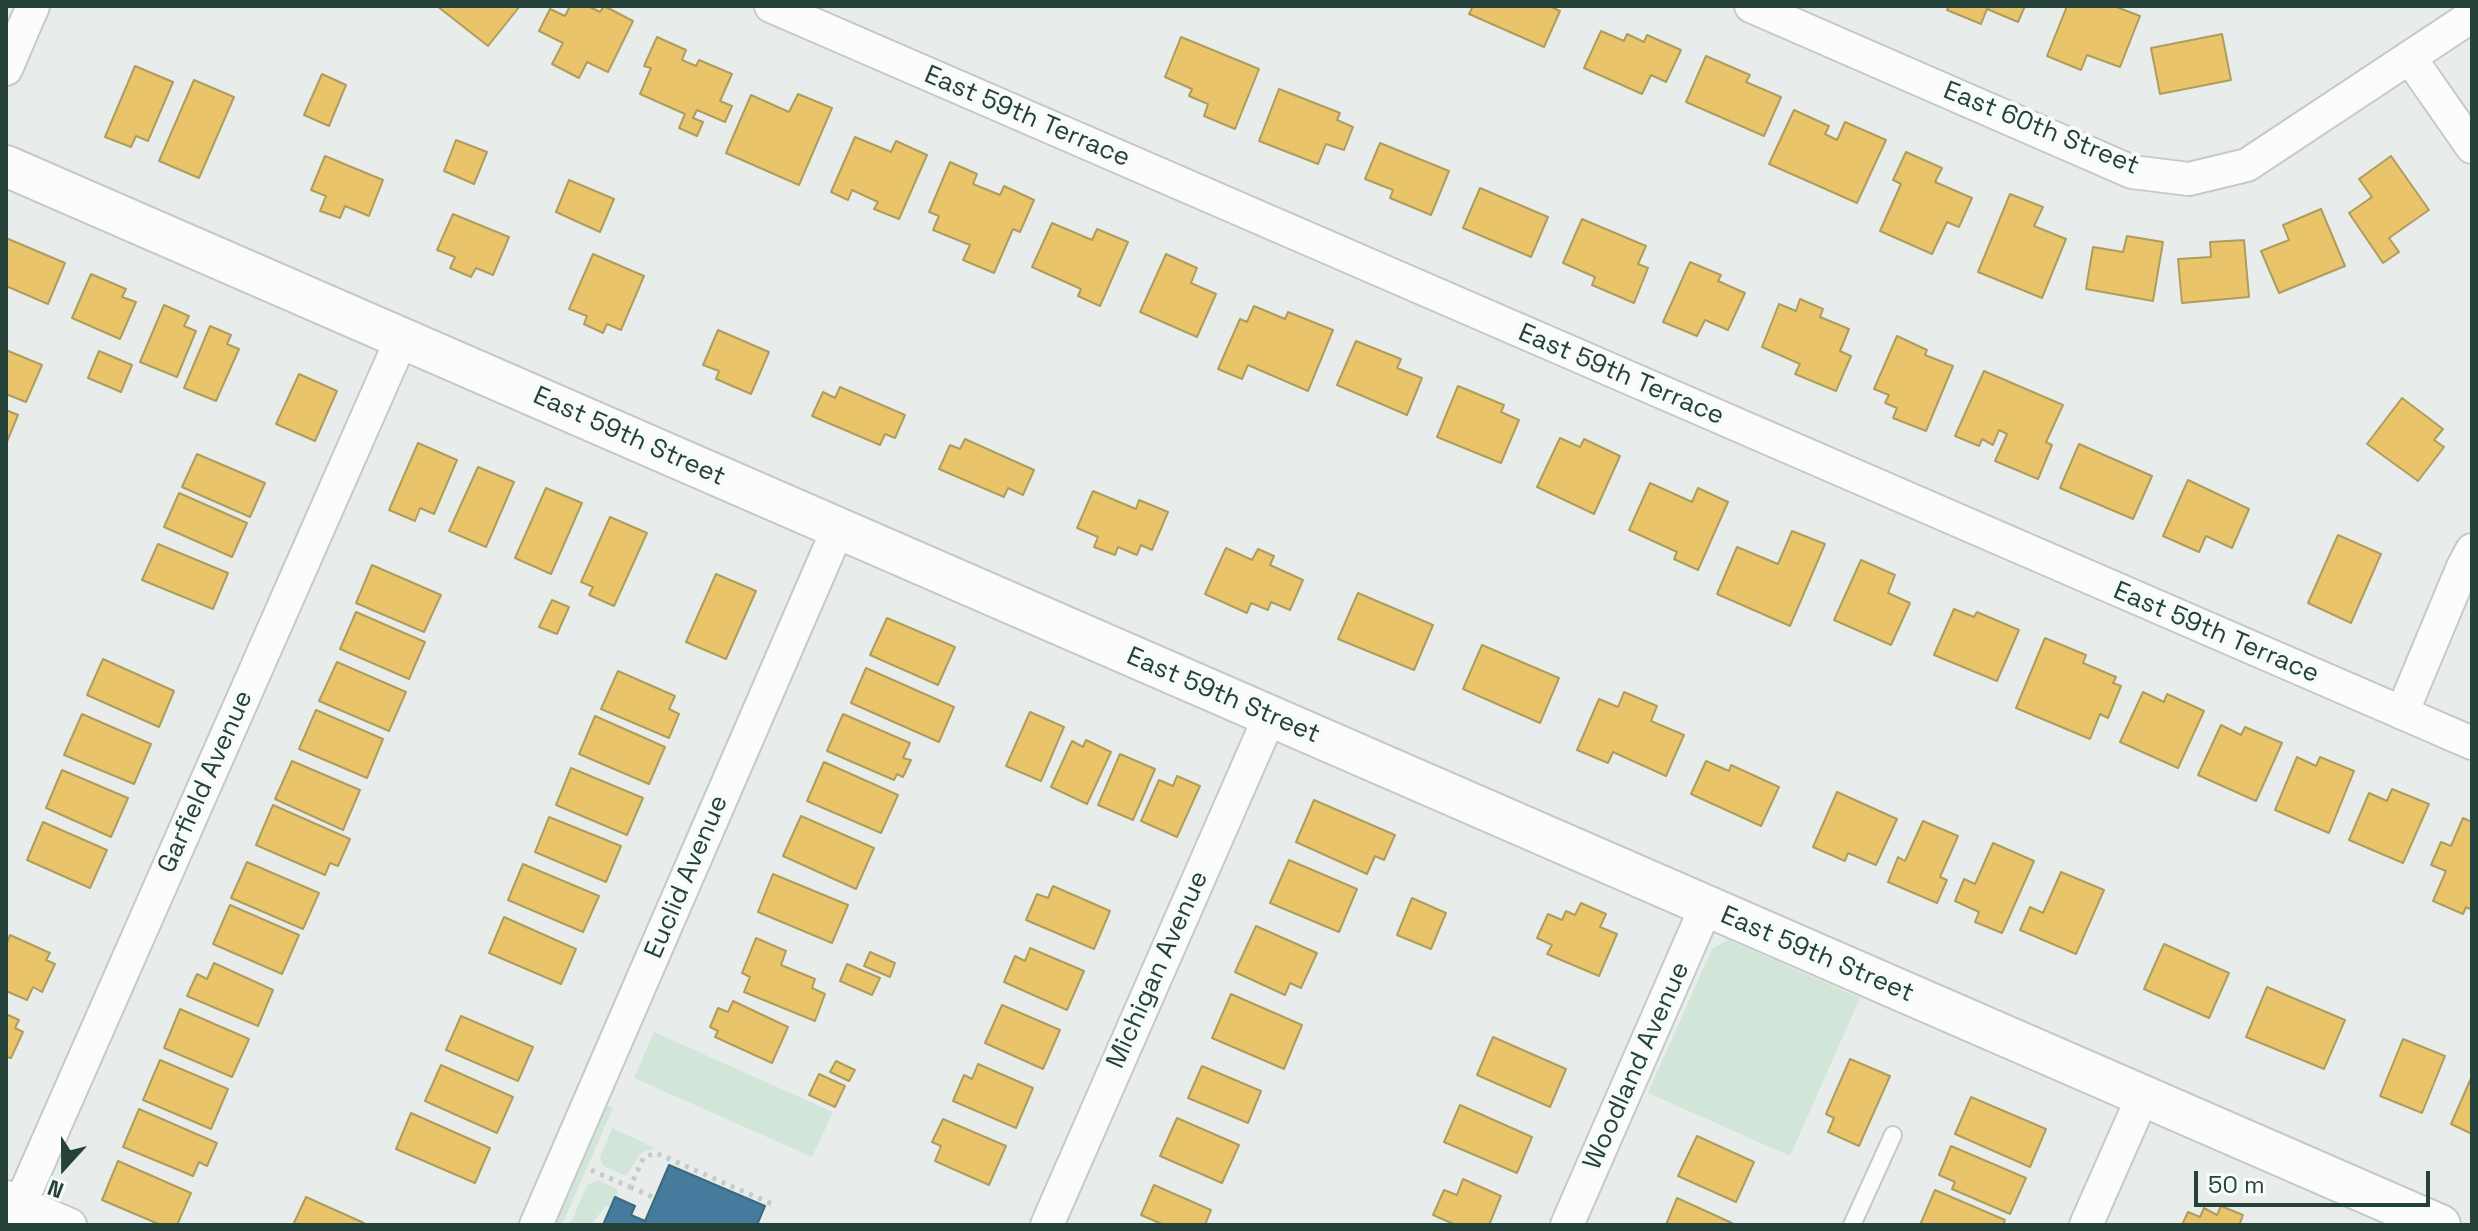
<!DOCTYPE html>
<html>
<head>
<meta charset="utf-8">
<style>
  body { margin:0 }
  #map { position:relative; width:2478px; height:1231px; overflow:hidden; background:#e8edeb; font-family:"Space Grotesk",sans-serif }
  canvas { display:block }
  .frame { position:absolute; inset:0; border:8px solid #24423a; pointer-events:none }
  .north { position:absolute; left:24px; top:1127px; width:80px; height:80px; -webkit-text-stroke:6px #f7fbf9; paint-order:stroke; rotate:201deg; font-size:22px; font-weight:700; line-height:32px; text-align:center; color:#24423a }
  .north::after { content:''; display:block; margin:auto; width:28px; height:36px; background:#24423a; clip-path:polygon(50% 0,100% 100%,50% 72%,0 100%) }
  .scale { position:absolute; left:2194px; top:1171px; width:236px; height:36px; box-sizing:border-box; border:4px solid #24423a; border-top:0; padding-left:10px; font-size:24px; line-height:28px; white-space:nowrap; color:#24423a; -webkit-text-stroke:6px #f7fbf9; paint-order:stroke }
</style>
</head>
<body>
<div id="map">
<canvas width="2478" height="1231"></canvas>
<div class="frame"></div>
<div class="north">N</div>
<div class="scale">50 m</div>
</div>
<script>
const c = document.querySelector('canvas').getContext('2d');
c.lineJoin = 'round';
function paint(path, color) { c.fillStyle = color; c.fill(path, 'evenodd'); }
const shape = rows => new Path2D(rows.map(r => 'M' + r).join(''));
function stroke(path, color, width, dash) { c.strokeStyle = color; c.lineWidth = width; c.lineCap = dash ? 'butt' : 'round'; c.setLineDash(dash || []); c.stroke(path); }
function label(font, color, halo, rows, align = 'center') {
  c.font = font + ' "Space Grotesk",sans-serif'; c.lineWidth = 8; c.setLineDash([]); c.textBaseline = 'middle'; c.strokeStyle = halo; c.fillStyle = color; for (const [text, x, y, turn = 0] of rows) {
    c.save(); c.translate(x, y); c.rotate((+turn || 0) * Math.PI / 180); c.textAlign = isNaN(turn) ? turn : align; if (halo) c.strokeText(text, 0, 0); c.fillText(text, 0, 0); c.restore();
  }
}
paint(shape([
  [1728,940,1860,998,1790,1156,1648,1093,1712,949],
  [654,1032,833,1112,812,1157,634,1078],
  [607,1105,613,1108,562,1225,554,1225],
  [612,1128,655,1148,641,1153,626,1176,603,1166,600,1157],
  [598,1180,617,1189,618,1198,615,1197,611,1206,605,1207,591,1225,570,1225,587,1185]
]), '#d1e6d8');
const homes = shape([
  [437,6,520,6,488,46,437,6],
  [570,6,588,6,600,12,604,6,633,21,608,72,587,62,579,78,552,64,563,43,539,31,550,9,565,16,570,6],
  [1473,6,1549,6,1560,11,1544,47,1469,14,1473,6],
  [1949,6,2025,6,2018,22,1987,9,1981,24,1947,10,1949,6],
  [2067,6,2114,6,2140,16,2120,67,2087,55,2081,70,2047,56,2067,6],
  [1601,31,1624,41,1627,34,1644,42,1647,35,1681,50,1666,82,1651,75,1642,94,1584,68,1601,31],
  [2222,34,2231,80,2160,94,2151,48,2222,34],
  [657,37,686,50,682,60,696,66,699,60,732,74,720,101,732,106,725,122,697,110,693,118,703,122,697,136,679,128,685,114,640,94,651,68,644,66,657,37],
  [1181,37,1259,69,1235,129,1204,116,1208,104,1189,96,1192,89,1165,77,1181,37],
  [1706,56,1750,75,1746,82,1781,97,1764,136,1686,102,1706,56],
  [135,66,173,82,148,141,136,136,131,147,105,137,135,66],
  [322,74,346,85,329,126,304,115,322,74],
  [194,80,234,97,199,178,159,161,194,80],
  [1279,89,1340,113,1337,120,1353,127,1344,150,1326,144,1318,164,1259,141,1279,89],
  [798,94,832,108,799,185,726,153,751,95,789,112,798,94],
  [1794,110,1829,126,1825,134,1837,140,1845,122,1886,140,1857,203,1769,164,1794,110],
  [855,137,891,152,896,141,927,155,899,219,874,209,878,202,852,190,848,200,831,192,855,137],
  [456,140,487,152,474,184,444,171,456,140],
  [1380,143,1449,171,1431,215,1390,198,1393,190,1365,179,1380,143],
  [1906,152,1942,168,1935,182,1972,198,1959,227,1947,222,1932,254,1880,231,1901,184,1893,180,1906,152],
  [325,156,383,180,369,216,345,206,340,218,320,211,326,196,311,190,325,156],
  [2391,156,2429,210,2389,238,2399,252,2383,263,2349,213,2372,197,2359,179,2391,156],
  [950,162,977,174,973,184,1000,195,1004,186,1034,200,1020,232,1013,229,994,273,963,260,970,245,933,230,939,216,929,212,950,162],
  [569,180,614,199,600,232,556,212,569,180],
  [1480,188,1548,217,1531,257,1463,228,1480,188],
  [2010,194,2043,207,2034,226,2066,239,2042,298,1978,272,2010,194],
  [2321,209,2345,266,2279,293,2261,251,2289,240,2283,225,2321,209],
  [453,214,509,237,493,275,476,268,471,277,450,268,455,257,437,250,453,214],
  [1582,219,1646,246,1638,264,1648,268,1634,303,1592,285,1595,277,1563,263,1582,219],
  [1052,223,1092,240,1097,229,1128,242,1100,306,1078,296,1081,289,1032,267,1052,223],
  [2127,236,2163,242,2153,301,2086,289,2093,247,2123,252,2127,236],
  [6,238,65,263,48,304,6,286,6,238],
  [2244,240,2249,297,2182,303,2178,259,2211,257,2210,242,2244,240],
  [593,254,644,276,621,330,607,324,603,333,584,324,587,316,569,309,593,254],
  [1166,254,1197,268,1191,283,1216,294,1197,337,1140,312,1166,254],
  [1690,262,1721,275,1718,281,1745,293,1728,330,1705,320,1697,336,1663,322,1690,262],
  [91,274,126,289,122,297,136,302,120,339,72,318,91,274],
  [1800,299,1823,309,1820,317,1849,329,1840,351,1851,356,1836,391,1795,374,1800,364,1762,347,1779,304,1796,311,1800,299],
  [164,305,189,316,184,326,196,331,177,377,140,362,164,305],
  [1254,306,1285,319,1288,312,1333,330,1308,391,1248,365,1242,379,1218,369,1240,319,1247,322,1254,306],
  [210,326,231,335,227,344,239,349,216,401,184,388,210,326],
  [718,330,769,352,751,394,716,379,719,371,703,365,718,330],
  [1897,336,1927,350,1925,355,1953,366,1926,431,1893,418,1897,408,1885,403,1889,395,1874,389,1897,336],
  [1356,341,1401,359,1397,368,1422,378,1407,415,1337,385,1356,341],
  [6,350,42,365,26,402,6,394,6,350],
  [99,351,132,365,121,392,88,378,99,351],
  [1984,371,2063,405,2046,442,2052,445,2038,479,1995,461,2007,434,1999,430,1993,445,1982,439,1979,446,1955,436,1984,371],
  [299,374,337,391,315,441,276,424,299,374],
  [1458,386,1504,405,1501,412,1519,420,1501,463,1437,437,1458,386],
  [840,387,905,415,895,438,885,434,880,445,812,416,823,392,835,398,840,387],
  [2402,398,2443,429,2434,440,2444,447,2418,481,2367,444,2402,398],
  [6,410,18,415,6,444,6,410],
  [1560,438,1580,447,1584,439,1620,456,1594,514,1537,487,1560,438],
  [965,439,1034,470,1023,495,1008,488,1004,497,939,469,950,445,960,449,965,439],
  [418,443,457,460,434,514,420,508,415,521,389,510,418,443],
  [2079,444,2152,476,2133,519,2060,488,2079,444],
  [197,454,265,483,250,517,182,487,197,454],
  [478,467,514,482,486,547,449,531,478,467],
  [2188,480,2249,509,2232,548,2206,536,2199,552,2163,536,2188,480],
  [1650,483,1692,502,1698,488,1728,502,1698,570,1674,559,1677,552,1629,530,1650,483],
  [546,488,582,503,551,574,515,558,546,488],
  [1093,491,1136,509,1139,500,1168,512,1152,550,1141,545,1137,555,1118,547,1115,555,1094,547,1098,537,1077,528,1093,491],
  [179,493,247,523,232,557,164,527,179,493],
  [610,517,647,533,614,606,589,595,593,587,581,582,610,517],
  [1792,531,1825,544,1790,626,1717,594,1737,547,1778,564,1792,531],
  [2338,535,2381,554,2351,623,2308,603,2338,535],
  [158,544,228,573,213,609,142,580,158,544],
  [1226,548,1252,560,1258,549,1274,556,1270,565,1303,580,1290,610,1271,602,1268,610,1251,603,1247,613,1205,594,1226,548],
  [1861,560,1895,575,1888,593,1910,603,1891,645,1834,620,1861,560],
  [372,565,441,595,424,632,356,603,372,565],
  [716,574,756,591,726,659,686,642,716,574],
  [1358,593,1433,625,1414,670,1338,639,1358,593],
  [552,600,569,607,557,634,539,627,552,600],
  [1954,609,1974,617,1977,612,2019,630,1997,681,1934,655,1954,609],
  [356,612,425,642,409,679,340,649,356,612],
  [887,618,955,647,938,685,870,655,887,618],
  [2045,638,2086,655,2083,663,2116,677,2113,683,2121,686,2108,718,2100,714,2090,739,2016,708,2045,638],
  [1482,645,1559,678,1540,723,1463,689,1482,645],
  [103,659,174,691,159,727,87,695,103,659],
  [337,662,406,692,389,731,319,701,337,662],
  [866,668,954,707,939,742,851,703,866,668],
  [618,671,675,696,669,709,679,714,669,738,601,709,618,671],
  [1624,692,1657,706,1651,721,1684,735,1666,776,1613,752,1608,763,1577,750,1599,699,1618,707,1624,692],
  [2143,692,2164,702,2167,694,2204,711,2178,768,2120,742,2143,692],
  [316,710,383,739,367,778,299,749,316,710],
  [1030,712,1064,727,1041,781,1006,766,1030,712],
  [82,714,151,744,134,784,64,755,82,714],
  [843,714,910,743,903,758,911,760,903,777,897,774,894,780,827,751,843,714],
  [595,716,665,747,649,784,579,754,595,716],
  [2221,725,2241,735,2245,727,2282,743,2256,801,2198,775,2221,725],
  [1086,740,1111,752,1087,804,1051,787,1072,741,1083,747,1086,740],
  [1120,754,1155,769,1133,820,1098,805,1120,754],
  [2297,757,2316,766,2320,757,2354,771,2329,833,2275,810,2297,757],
  [292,761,360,790,343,830,275,799,292,761],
  [1706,761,1729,771,1731,765,1779,787,1761,826,1691,794,1706,761],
  [824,762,898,795,881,833,807,801,824,762],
  [571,768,643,798,627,835,556,805,571,768],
  [62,770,128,798,111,837,46,808,62,770],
  [1177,776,1200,786,1177,837,1141,821,1159,780,1173,786,1177,776],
  [2392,789,2429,804,2403,863,2349,840,2369,793,2387,801,2392,789],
  [1837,792,1897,819,1876,865,1848,853,1845,861,1813,847,1837,792],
  [1314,800,1395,835,1384,860,1375,856,1367,874,1296,842,1314,800],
  [273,805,350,839,338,866,330,863,325,875,256,845,273,805],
  [801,816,874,848,856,889,783,856,801,816],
  [549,817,621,846,606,882,535,852,549,817],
  [2463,818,2472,822,2472,910,2466,907,2463,914,2433,901,2446,871,2431,865,2441,842,2451,846,2463,818],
  [1923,821,1958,836,1940,877,1947,880,1937,903,1888,882,1898,857,1905,861,1923,821],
  [43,822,107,850,90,888,27,860,43,822],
  [1993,843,2034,861,2002,933,1975,922,1979,912,1955,901,1964,879,1975,884,1993,843],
  [1289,860,1357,889,1339,932,1270,903,1289,860],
  [247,862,319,893,303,929,231,898,247,862],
  [523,864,599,896,583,932,508,900,523,864],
  [2061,872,2104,890,2076,954,2020,930,2030,907,2043,913,2061,872],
  [773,874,848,905,832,943,758,912,773,874],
  [1053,886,1110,911,1094,949,1026,920,1037,894,1048,898,1053,886],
  [1412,898,1446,913,1431,949,1397,935,1412,898],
  [1581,903,1606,914,1600,927,1617,934,1599,976,1547,954,1552,945,1537,938,1548,914,1562,920,1566,911,1575,915,1581,903],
  [230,905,299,935,282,974,213,944,230,905],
  [504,917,576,949,561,984,489,953,504,917],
  [1256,926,1317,953,1301,988,1290,983,1285,995,1235,972,1256,926],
  [10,935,50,953,46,960,55,964,42,992,33,987,27,1000,6,991,6,945,10,935],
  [756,938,786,951,781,965,815,979,812,988,825,994,815,1021,744,992,750,977,742,973,756,938],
  [2164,944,2229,973,2209,1018,2144,989,2164,944],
  [1030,948,1084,971,1067,1010,1004,982,1015,956,1025,961,1030,948],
  [870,952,895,963,890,977,864,966,870,952],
  [214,963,273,990,258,1026,187,996,197,974,207,979,214,963],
  [847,964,880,978,872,995,840,981,847,964],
  [2267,987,2345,1020,2324,1069,2246,1037,2267,987],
  [1231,994,1302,1025,1284,1069,1212,1038,1231,994],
  [733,1001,788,1027,772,1063,715,1037,718,1031,710,1027,718,1008,728,1012,733,1001],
  [1002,1005,1060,1030,1043,1069,985,1043,1002,1005],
  [180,1009,249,1039,232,1077,164,1048,180,1009],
  [6,1014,19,1020,15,1028,23,1032,11,1058,6,1057,6,1014],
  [461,1016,533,1047,518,1081,446,1050,461,1016],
  [1493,1037,1566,1069,1550,1107,1477,1075,1493,1037],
  [2403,1039,2445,1056,2422,1113,2380,1096,2403,1039],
  [1850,1059,1890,1076,1859,1146,1828,1132,1834,1118,1826,1114,1850,1059],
  [160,1060,228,1089,211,1129,143,1100,160,1060],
  [836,1061,855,1070,849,1081,830,1072,836,1061],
  [978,1064,1033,1088,1016,1128,953,1101,964,1075,972,1079,978,1064],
  [441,1065,513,1097,497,1133,425,1101,441,1065],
  [1202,1066,1261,1091,1248,1123,1188,1098,1202,1066],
  [819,1074,845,1086,835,1107,809,1095,819,1074],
  [2472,1076,2472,1134,2451,1124,2472,1076],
  [1971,1097,2046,1129,2030,1167,1955,1134,1971,1097],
  [1460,1105,1532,1137,1517,1173,1444,1142,1460,1105],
  [139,1109,217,1143,207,1166,199,1162,193,1176,123,1147,139,1109],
  [411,1113,490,1148,475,1183,396,1149,411,1113],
  [1177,1118,1239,1145,1222,1183,1160,1156,1177,1118],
  [943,1119,1006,1146,989,1185,935,1161,941,1146,932,1142,943,1119],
  [1697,1136,1754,1162,1736,1202,1678,1176,1697,1136],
  [1951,1146,2026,1178,2010,1214,1952,1189,1955,1182,1939,1175,1951,1146],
  [118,1161,191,1193,177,1225,161,1225,102,1200,118,1161],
  [1463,1179,1501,1196,1489,1225,1456,1225,1433,1215,1444,1190,1457,1195,1463,1179],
  [1154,1185,1211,1210,1205,1225,1164,1225,1141,1215,1154,1185],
  [1935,1190,2005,1220,2003,1225,1920,1225,1935,1190],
  [306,1197,364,1223,363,1225,293,1225,306,1197],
  [1677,1198,1732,1223,1730,1225,1666,1225,1677,1198],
  [2221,1206,2243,1215,2240,1223,2243,1225,2182,1225,2188,1212,2200,1217,2204,1208,2217,1215,2221,1206]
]);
paint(homes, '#e9c46a');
stroke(homes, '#ae9d5c', 2);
const public = shape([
  [669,1165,765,1206,757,1225,603,1225,615,1197,635,1206,631,1215,645,1221,669,1165]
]);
paint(public, '#457b9d');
stroke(public, '#3b6a7f', 2);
const service = shape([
  [1852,1225,1893,1135]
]);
const minor = shape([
  [771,6,2472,743],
  [1751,6,2132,172,2189,179,2247,165,2472,16],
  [2410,58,2472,147],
  [6,69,33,6],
  [2402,713,2463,567,2472,550],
  [6,1197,70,1225],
  [11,1225,402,338],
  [536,1225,838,529],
  [1047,1225,1270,716],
  [1567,1225,1706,907],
  [2086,1225,2143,1096]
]);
const tertiary = shape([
  [6,166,2440,1225]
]);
stroke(service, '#c5cac8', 20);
stroke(minor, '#c5cac8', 36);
stroke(tertiary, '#c5cac8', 44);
stroke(shape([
  [591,1170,630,1187,644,1157,656,1153,772,1204],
  [630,1187,655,1198]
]), '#c3ccca', 5, [4, 6]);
stroke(service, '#fcfcfc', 16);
stroke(minor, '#fcfcfc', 32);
stroke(tertiary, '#fcfcfc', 40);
label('26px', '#24423a', '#f7fbf9', [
  ["East 59th Terrace",1027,117,23],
  ["East 60th Street",2041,129,22],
  ["East 59th Terrace",1621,375,23],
  ["East 59th Street",629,437,24],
  ["East 59th Terrace",2216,633,23],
  ["East 59th Street",1223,696,23],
  ["Garfield Avenue",206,782,-66],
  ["Euclid Avenue",687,877,-67],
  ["East 59th Street",1817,955,23],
  ["Michigan Avenue",1158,970,-66],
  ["Woodland Avenue",1637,1066,-66]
]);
</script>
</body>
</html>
